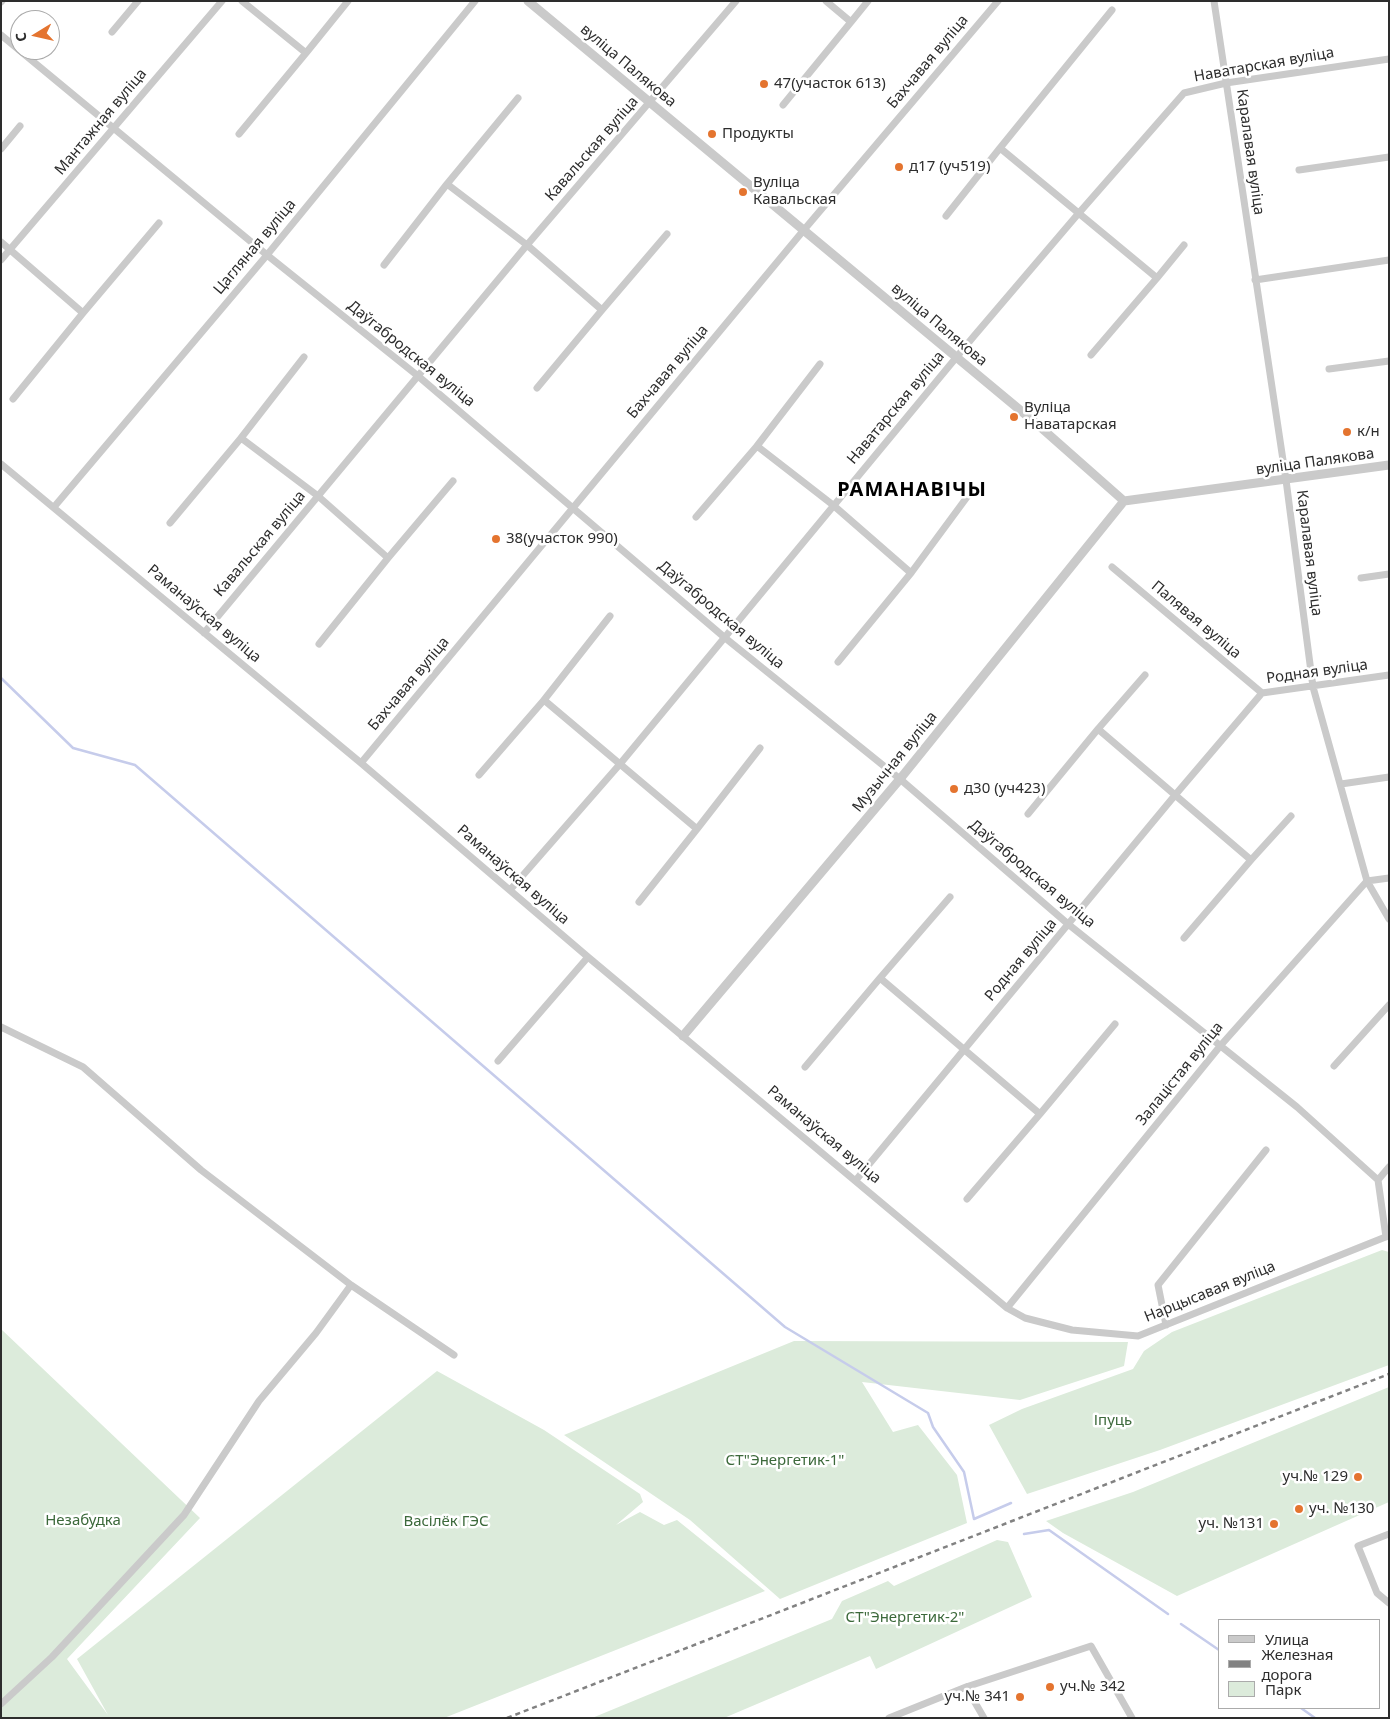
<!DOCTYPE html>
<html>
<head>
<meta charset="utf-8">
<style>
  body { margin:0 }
  #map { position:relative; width:1390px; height:1719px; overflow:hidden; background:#fff; font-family:"Noto Sans",sans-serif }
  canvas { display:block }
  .frame { position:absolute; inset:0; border:2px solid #2d2d2d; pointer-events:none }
  .legend { position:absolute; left:1218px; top:1619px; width:162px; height:90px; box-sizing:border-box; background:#fff; border:1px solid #ababab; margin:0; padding:6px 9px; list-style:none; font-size:15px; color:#2d2d2d }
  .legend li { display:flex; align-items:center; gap:10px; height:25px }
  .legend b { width:25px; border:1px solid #ababab }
  .north { position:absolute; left:10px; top:10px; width:50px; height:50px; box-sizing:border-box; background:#fff; border:1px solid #ababab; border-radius:50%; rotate:261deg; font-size:14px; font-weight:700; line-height:20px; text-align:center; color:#2d2d2d }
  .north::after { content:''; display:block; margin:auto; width:18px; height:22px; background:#e4742f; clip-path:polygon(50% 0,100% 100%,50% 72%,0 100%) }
</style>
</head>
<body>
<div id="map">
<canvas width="1390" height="1719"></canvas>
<div class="frame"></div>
<ul class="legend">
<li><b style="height:6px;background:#cacaca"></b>Улица</li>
<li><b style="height:6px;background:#828282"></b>Железная дорога</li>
<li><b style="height:14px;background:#dcebdb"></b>Парк</li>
</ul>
<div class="north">С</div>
</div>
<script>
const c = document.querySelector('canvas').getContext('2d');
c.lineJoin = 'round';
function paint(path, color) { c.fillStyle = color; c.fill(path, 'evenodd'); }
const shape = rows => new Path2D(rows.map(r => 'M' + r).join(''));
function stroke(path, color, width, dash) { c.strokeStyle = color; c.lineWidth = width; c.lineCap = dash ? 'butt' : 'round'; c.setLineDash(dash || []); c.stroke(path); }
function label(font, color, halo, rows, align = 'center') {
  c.font = font + ' "Noto Sans",sans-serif'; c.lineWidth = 5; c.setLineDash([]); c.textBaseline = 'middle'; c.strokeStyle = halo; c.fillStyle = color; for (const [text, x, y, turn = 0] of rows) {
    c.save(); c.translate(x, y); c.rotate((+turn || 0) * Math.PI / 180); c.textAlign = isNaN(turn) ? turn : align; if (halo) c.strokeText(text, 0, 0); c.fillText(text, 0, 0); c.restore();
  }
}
paint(shape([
  [1382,1250,1389,1252,1389,1365,1160,1450,1027,1494,989,1425,1022,1409,1133,1369,1144,1351,1172,1332],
  [1,1329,200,1518,67,1659,108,1715,77,1659,437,1371,544,1430,640,1494,643,1502,616,1525,640,1512,664,1525,677,1520,765,1591,444,1718,1,1718],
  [794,1341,1128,1342,1124,1366,1020,1400,862,1382,893,1432,918,1425,957,1475,967,1523,780,1599,690,1520,564,1435],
  [1389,1387,1389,1502,1177,1596,1063,1533,1046,1521,1133,1492],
  [997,1540,1008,1542,1032,1597,876,1669,870,1656,724,1718,592,1718,832,1619,842,1601,888,1581,894,1586]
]), '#dcebdb');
stroke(shape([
  [1,678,73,748,135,765,785,1327,928,1413,933,1427,964,1472,974,1519,1011,1503],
  [1024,1534,1049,1530,1168,1614],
  [1181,1624,1219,1650],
  [1301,1708,1315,1718]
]), '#c6cceb', 2.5);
stroke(shape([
  [1214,1,1286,480,1313,687,1367,881,1389,919],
  [1,2,2,1],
  [851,22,868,1],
  [112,32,138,1],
  [1,35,267,255,418,376,724,637,900,779,1068,924,1297,1107,1378,1180,1386,1237],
  [306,53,348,1],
  [783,105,851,22,826,1],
  [239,134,306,53,242,1],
  [1000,148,1112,10],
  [1,149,20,126],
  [1299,170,1389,157],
  [447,184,518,98],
  [946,216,1000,148,1157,278,1091,355],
  [1,242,83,313,13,399],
  [1,260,222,1],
  [384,265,447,184,527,245,602,310,537,388],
  [1157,278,1184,245],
  [1255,280,1389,260],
  [602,310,667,234],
  [83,313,159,223],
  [1329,369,1389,361],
  [241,438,304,357],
  [757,446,820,364],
  [1,464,361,763,588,957,1007,1308,1025,1318,1072,1330,1138,1336,1388,1236],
  [54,507,267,255,475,1],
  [696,517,757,446,833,505,911,573,838,662],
  [170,523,241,438,318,496,388,558,319,644],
  [388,558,453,481],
  [1112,567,1262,693],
  [911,573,970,493],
  [1361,578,1389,574],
  [204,633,527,245,736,1],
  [544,700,610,616],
  [1098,729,1145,675],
  [361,763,803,231,998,1],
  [479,775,544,700,697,829,639,902],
  [1341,784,1389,777],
  [1028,814,1098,729,1251,860,1184,938],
  [697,829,760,748],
  [1251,860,1291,816],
  [510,890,620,764,974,336,1078,214,1184,93,1226,83,1389,59],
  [880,978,950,897],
  [1,1027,83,1067,201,1170,351,1285,454,1355],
  [498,1061,588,957],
  [1334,1066,1389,1005],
  [805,1067,880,978,1040,1114,967,1199],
  [1040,1114,1115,1024],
  [856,1180,1176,794,1262,693,1389,675],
  [1378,1180,1389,1167],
  [1007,1308,1221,1045,1367,881,1389,878],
  [1166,1325,1158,1285,1266,1150],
  [1389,1534,1358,1546,1377,1593,1389,1603],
  [966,1687,984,1718],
  [1,1704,52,1657,184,1515,259,1401,316,1333,351,1285],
  [889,1718,966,1687,1091,1646,1132,1718]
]), '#cacaca', 7);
stroke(shape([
  [528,1,1038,425,1124,501,1389,465],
  [683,1036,900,779,1124,501]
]), '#cacaca', 9);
stroke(shape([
  [507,1718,1389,1374]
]), '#828282', 2.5, [5, 4]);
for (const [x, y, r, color] of [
  [764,84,5,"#e4742f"],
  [712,134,5,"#e4742f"],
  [899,167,5,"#e4742f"],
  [743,192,5,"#e4742f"],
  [1014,417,5,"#e4742f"],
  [1347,432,5,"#e4742f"],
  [496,539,5,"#e4742f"],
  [954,789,5,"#e4742f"],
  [1358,1477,5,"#e4742f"],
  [1299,1509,5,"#e4742f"],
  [1274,1524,5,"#e4742f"],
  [1050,1687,5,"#e4742f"],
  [1020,1697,5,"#e4742f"]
]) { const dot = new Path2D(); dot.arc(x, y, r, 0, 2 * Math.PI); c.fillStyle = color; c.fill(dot); stroke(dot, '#fff', 2); }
label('15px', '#2d2d2d', '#fff', [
  ["Бахчавая вуліца",928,62,-50],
  ["Наватарская вуліца",1264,65,-10],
  ["вуліца Палякова",628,66,40],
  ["Мантажная вуліца",101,122,-50],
  ["Кавальская вуліца",592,149,-49],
  ["Каралавая вуліца",1250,152,82],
  ["Цагляная вуліца",255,247,-50],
  ["вуліца Палякова",939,325,40],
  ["Даўгабродская вуліца",411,354,39],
  ["Бахчавая вуліца",668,372,-50],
  ["Наватарская вуліца",896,408,-50],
  ["вуліца Палякова",1315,462,-8],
  ["Кавальская вуліца",260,544,-50],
  ["Каралавая вуліца",1309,553,83],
  ["Раманаўская вуліца",204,614,40],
  ["Даўгабродская вуліца",721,615,40],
  ["Палявая вуліца",1196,620,40],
  ["Родная вуліца",1317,672,-8],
  ["Бахчавая вуліца",409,684,-50],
  ["Музычная вуліца",895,762,-51],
  ["Даўгабродская вуліца",1032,874,40],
  ["Раманаўская вуліца",513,875,41],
  ["Родная вуліца",1021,960,-50],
  ["Залацістая вуліца",1180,1074,-51],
  ["Раманаўская вуліца",824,1135,40],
  ["Нарцысавая вуліца",1210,1292,-22]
]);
label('15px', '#2d2d2d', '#fff', [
  ["47(участок 613)",774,84],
  ["Продукты",722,134],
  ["д17 (уч519)",909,167],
  ["Вуліца",753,183],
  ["Кавальская",753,200],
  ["Вуліца",1024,408],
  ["Наватарская",1024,425],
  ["к/н",1357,432],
  ["38(участок 990)",506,539],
  ["д30 (уч423)",964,789],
  ["уч.№ 129",1348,1477,"right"],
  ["уч. №130",1309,1509],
  ["уч. №131",1264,1524,"right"],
  ["уч.№ 342",1060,1687],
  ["уч.№ 341",1010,1697,"right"]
], 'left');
label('15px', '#3c693b', '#fff', [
  ["Іпуць",1113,1421],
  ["СТ\"Энергетик-1\"",785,1461],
  ["Незабудка",83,1521],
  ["Васілёк ГЭС",446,1522],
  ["СТ\"Энергетик-2\"",905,1618]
]);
c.letterSpacing = '1px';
label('bold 20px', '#000', '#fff', [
  ["РАМАНАВІЧЫ",912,490]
]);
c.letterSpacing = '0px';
</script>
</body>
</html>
